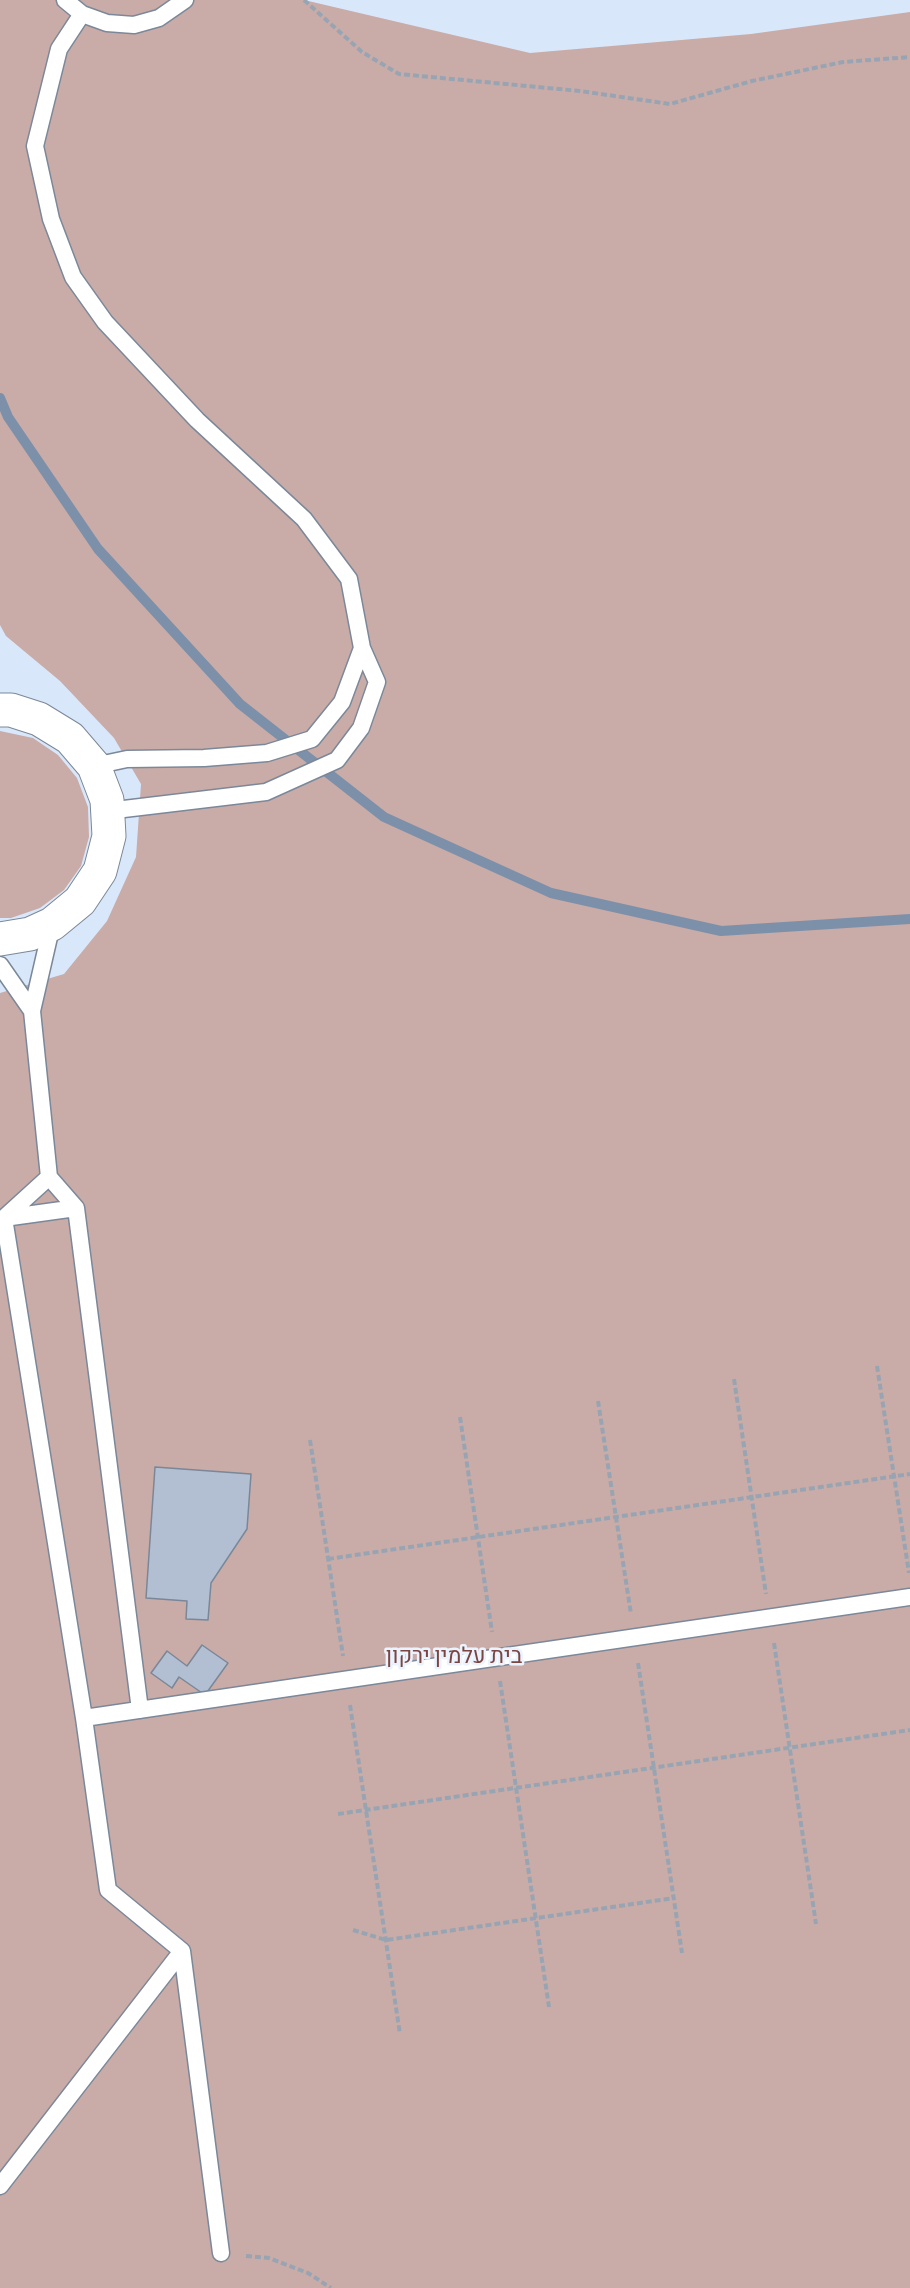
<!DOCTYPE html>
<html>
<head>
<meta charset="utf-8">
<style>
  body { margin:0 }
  canvas { display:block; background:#d9e7fa }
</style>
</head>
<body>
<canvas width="910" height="2288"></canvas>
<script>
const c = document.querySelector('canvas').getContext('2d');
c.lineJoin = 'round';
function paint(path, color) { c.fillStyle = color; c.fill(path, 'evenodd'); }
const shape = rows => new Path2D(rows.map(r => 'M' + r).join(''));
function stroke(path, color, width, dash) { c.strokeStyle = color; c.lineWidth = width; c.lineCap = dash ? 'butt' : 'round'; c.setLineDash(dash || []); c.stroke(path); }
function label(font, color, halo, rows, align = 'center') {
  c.font = font + ' Signika,Heebo,sans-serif'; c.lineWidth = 5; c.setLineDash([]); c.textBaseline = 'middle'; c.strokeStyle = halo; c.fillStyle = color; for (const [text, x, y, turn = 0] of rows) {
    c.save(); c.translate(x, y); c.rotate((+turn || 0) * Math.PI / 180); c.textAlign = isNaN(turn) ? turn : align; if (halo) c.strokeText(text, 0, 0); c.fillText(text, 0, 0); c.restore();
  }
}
paint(shape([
  [0,0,304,0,530,53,751,34,910,12,910,2288,0,2288,0,993,64,974,107,921,136,857,141,784,114,738,60,681,6,636,0,625],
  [0,731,33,738,58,755,77,778,88,807,89,837,81,866,64,890,40,908,11,918,0,918]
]), '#c9aca8');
stroke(shape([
  [0,398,8,417,98,549,240,704,384,817,551,893,721,931,910,919]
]), '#7d90aa', 10);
const building = shape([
  [155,1467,251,1474,247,1529,211,1583,208,1620,186,1619,187,1601,146,1598,155,1467],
  [202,1645,228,1663,205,1695,179,1677,172,1688,151,1673,167,1651,187,1666,202,1645]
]);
paint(building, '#b2bfd2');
stroke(building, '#7a8798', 1.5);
const service = shape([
  [65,0,82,14,107,23,134,25,159,18,185,0],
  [82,14,59,49,35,146,51,219,73,277,105,322,197,420,304,519,349,579,362,648,377,682,361,728,337,760,266,792,107,811],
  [94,766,127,759,204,758,267,753,312,739,342,702,362,648],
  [0,965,32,1011,52,924],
  [32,1011,49,1177,76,1208,140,1710],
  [49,1177,4,1218,84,1718,108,1890,182,1951,221,2253],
  [4,1218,76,1208],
  [84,1718,910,1597],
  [0,2186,182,1951]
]);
const minor = shape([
  [0,710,11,710,39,719,70,738,94,766,107,800,109,836,100,871,80,901,52,924,30,934,0,939]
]);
stroke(service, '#7b8899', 19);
stroke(minor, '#7b8899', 35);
stroke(shape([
  [304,0,362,52,399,74,580,91,670,104,752,81,843,62,910,57],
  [877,1366,909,1573],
  [734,1379,766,1594],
  [598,1401,631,1614],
  [460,1417,492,1632],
  [310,1440,343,1656],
  [328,1559,910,1474],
  [774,1643,816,1924],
  [638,1663,682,1953],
  [500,1681,549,2007],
  [350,1705,400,2034],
  [338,1814,910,1730],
  [353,1930,386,1940,674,1898],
  [246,2256,269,2258,308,2273,331,2288]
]), '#99a4b3', 4, [6, 3]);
stroke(service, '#fff', 16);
stroke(minor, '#fff', 33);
label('22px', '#7b4640', '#ebf3ff', [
  ["בית עלמין ירקון",454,1657]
]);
</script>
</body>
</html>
